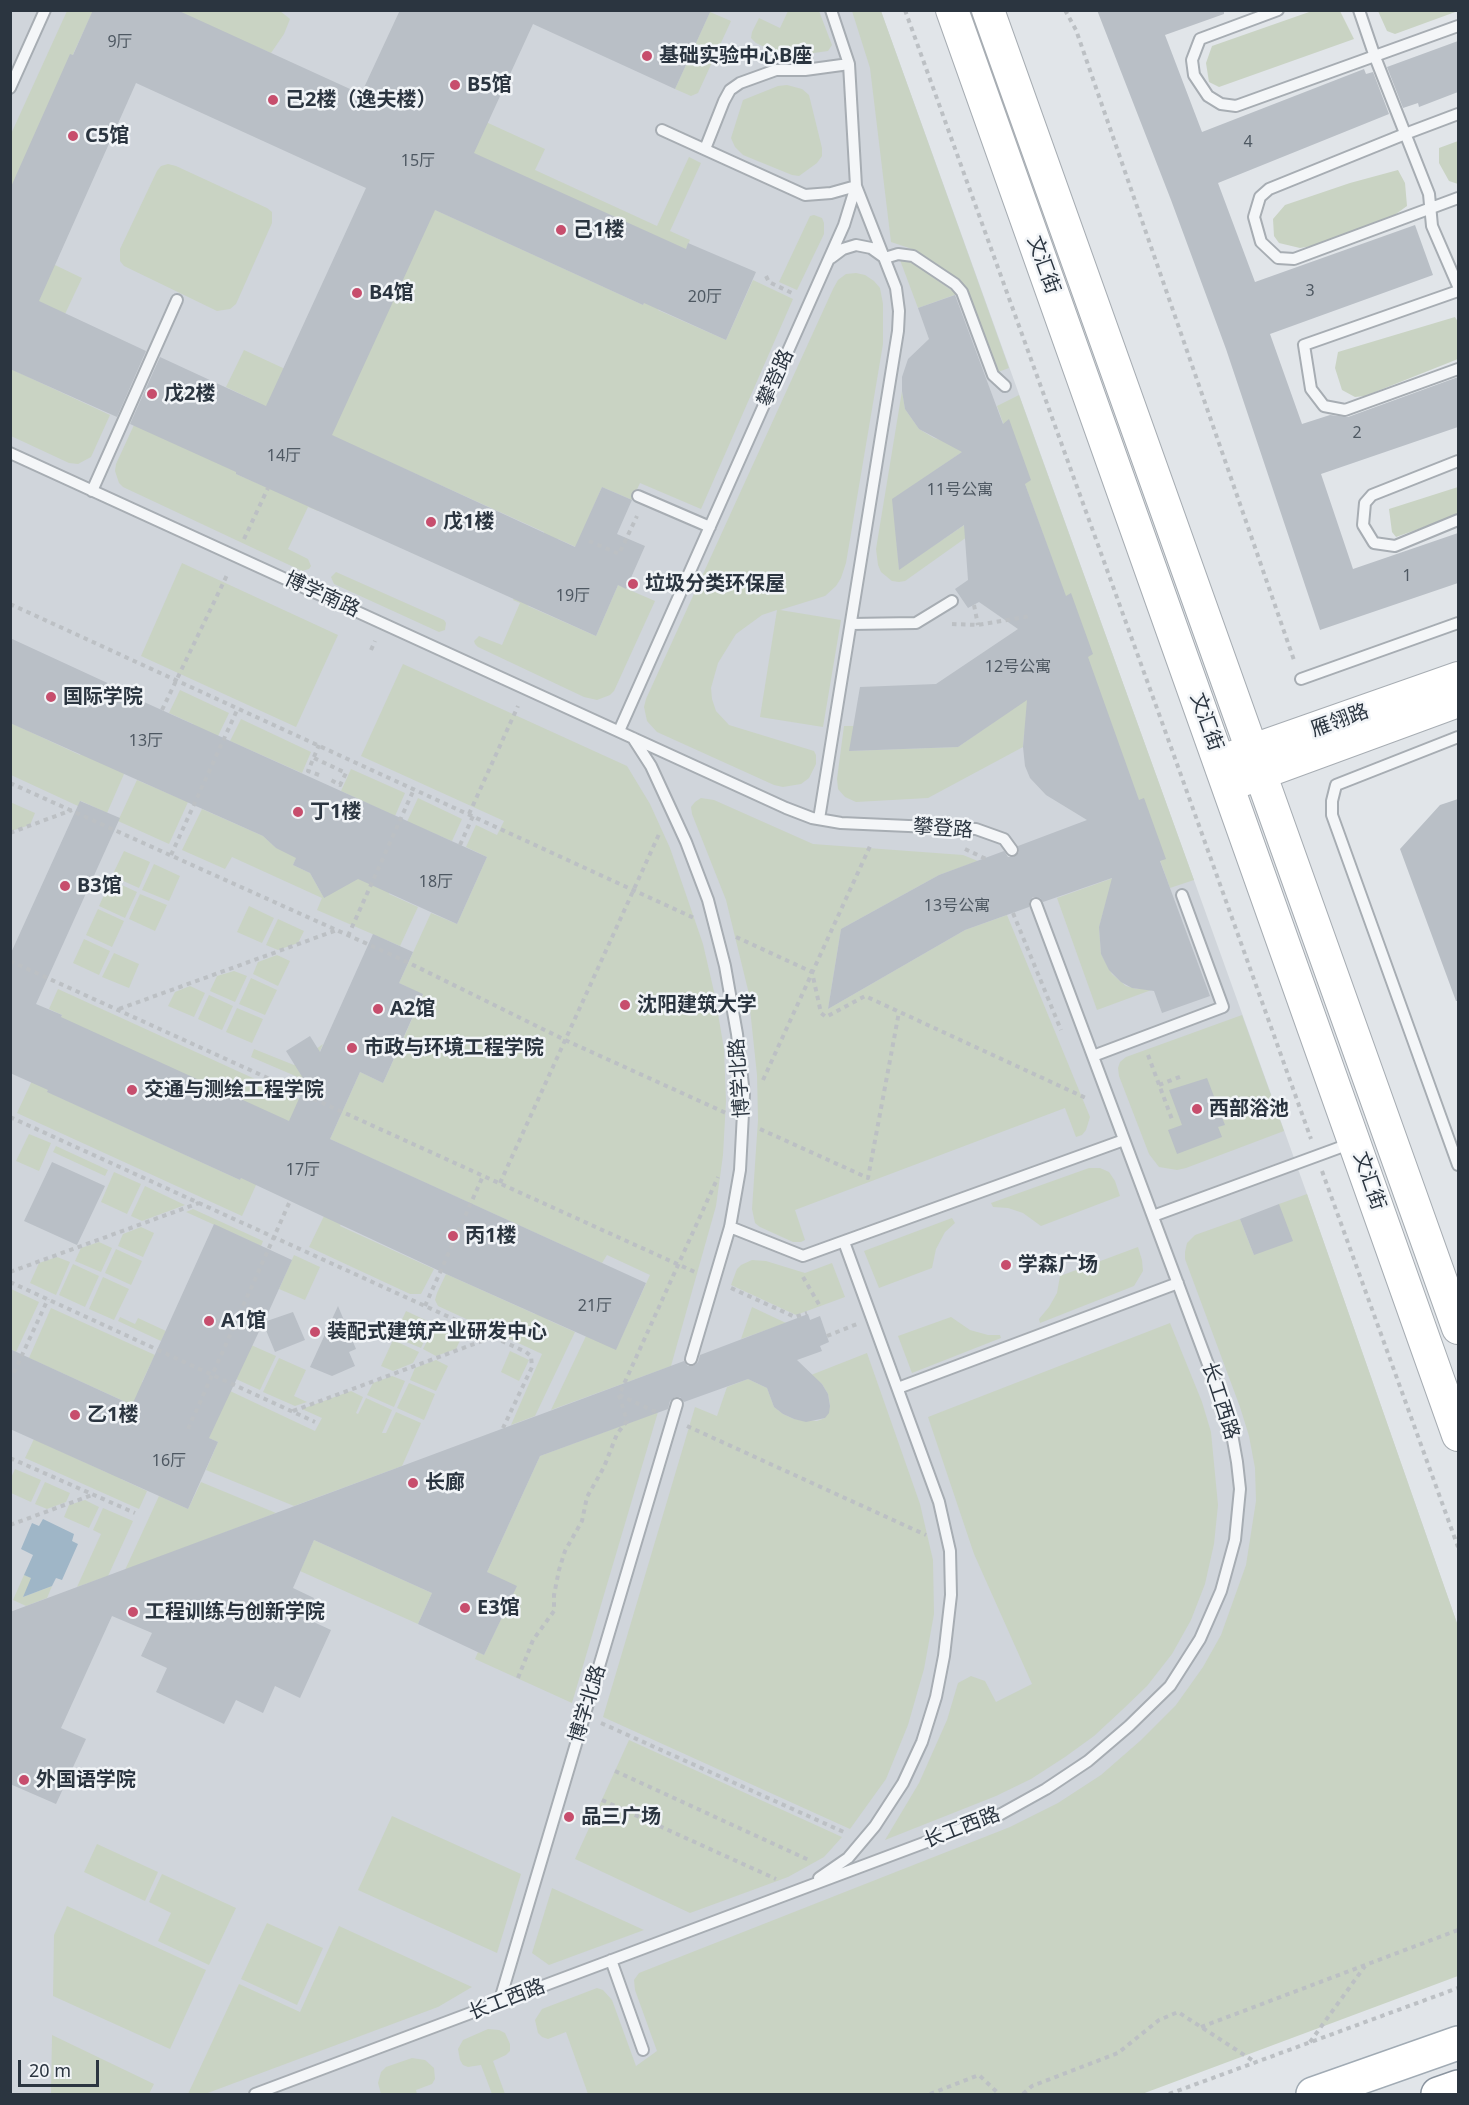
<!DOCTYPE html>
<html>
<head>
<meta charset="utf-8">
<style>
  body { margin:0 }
  #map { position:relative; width:1469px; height:2105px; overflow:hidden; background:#e1e5e9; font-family:"Noto Sans",sans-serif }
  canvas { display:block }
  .frame { position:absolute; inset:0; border:12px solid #2b3540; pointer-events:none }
  .scale { position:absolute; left:18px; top:2060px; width:81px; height:27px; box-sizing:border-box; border:3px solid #2b3540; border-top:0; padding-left:8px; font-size:18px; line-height:21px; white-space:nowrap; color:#2b3540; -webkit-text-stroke:4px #f1f4f7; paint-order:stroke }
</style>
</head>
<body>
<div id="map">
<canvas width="1469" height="2105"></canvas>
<div class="frame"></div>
<div class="scale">20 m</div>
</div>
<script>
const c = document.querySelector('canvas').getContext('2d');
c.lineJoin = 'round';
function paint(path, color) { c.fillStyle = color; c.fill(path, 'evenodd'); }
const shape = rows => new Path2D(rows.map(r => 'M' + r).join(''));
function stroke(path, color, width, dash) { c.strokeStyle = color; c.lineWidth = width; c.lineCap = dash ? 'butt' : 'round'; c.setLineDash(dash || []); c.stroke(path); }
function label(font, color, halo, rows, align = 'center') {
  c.font = font + ' "Noto Sans","Noto Sans SC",sans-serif'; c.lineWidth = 5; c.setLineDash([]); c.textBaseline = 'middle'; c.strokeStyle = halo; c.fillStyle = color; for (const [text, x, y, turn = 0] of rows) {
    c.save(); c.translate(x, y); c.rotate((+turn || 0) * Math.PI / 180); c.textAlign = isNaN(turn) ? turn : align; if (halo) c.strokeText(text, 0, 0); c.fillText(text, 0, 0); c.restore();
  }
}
paint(shape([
  [11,11,881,11,1307,1194,1458,1626,883,2094,11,2094]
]), '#d0d5db');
paint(shape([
  [67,11,93,11,11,188,11,134],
  [174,11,280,11,290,19,284,34,271,53],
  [788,11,819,11,832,45,828,51,785,57,756,43,751,38,752,32,759,18,780,28],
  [852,11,881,11,1009,368,998,372,968,290,961,282,912,249,891,242,870,68],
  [1312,11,1340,11,1354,39,1219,87,1209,82,1206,63,1212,46],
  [1378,11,1458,11,1395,34,1387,31],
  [710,12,731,21,698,93,691,96,675,89],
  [787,85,802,89,809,95,822,148,822,156,817,163,799,176,792,175,743,155,735,147,731,138,743,100,778,86],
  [451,106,545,149,535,170,657,226,689,157,701,163,670,231,690,240,676,270,470,177],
  [1458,141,1458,184,1449,181,1439,163,1439,148],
  [168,164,176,166,267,208,272,212,272,223,236,304,230,309,217,311,124,266,120,261,120,249,157,171,161,166],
  [1398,170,1405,183,1407,206,1389,219,1324,244,1300,248,1279,243,1274,236,1273,219,1285,205,1350,183],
  [409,198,643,305,655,278,670,284,658,310,726,340,753,280,793,299,701,509,640,483,632,500,602,487,576,547,558,539,546,566,544,532,308,425],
  [814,215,822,218,824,223,824,234,797,290,779,282,810,216],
  [900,260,911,262,957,294,918,308],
  [55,265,82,278,65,314,14,290],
  [856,273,865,275,874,281,880,288,883,304,883,344,846,563,841,578,836,586,825,596,780,610,841,620,823,727,760,717,777,610,762,615,736,634,718,663,711,688,712,699,716,711,729,725,814,751,816,755,816,764,809,778,801,784,783,787,774,785,657,732,647,721,644,707,646,699,833,289,838,280,846,274],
  [1455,317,1458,322,1458,359,1365,396,1355,397,1342,390,1335,368,1338,352],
  [244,350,283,368,298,409,241,426,253,400,226,387],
  [11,369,110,415,91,457,78,464,69,463,11,436],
  [902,391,905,409,919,429,934,438,968,448,893,499,899,569,1006,497,995,517,905,581,899,582,892,581,881,572,878,565,876,549],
  [1019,395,1194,880,1170,888,997,406],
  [134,425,247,447,236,474,303,503,331,484,318,511,308,507,288,549,308,559,311,566,309,569,302,571,123,487,119,483,115,471,116,464],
  [1458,487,1458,515,1396,537,1392,532,1389,509],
  [182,563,338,635,296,727,141,656],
  [336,572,444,620,446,623,445,630,439,632,334,584,331,577],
  [526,573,540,579,528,606,596,636,618,585,655,601,614,691,610,695,597,700,584,697,478,647,475,644,474,641,479,636,502,645,520,603,513,600],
  [403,664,627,766,650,804,670,848,703,944,715,996,724,1049,726,1101,723,1155,716,1206,671,1366,551,1410,586,1336,616,1349,650,1275,607,1255,602,1263,371,1158,341,1178,353,1150,330,1139,360,1072,383,1083,423,995,399,983,431,913,457,924,487,857,466,847,476,825,497,835,504,821,361,756],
  [1060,676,1024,734,1023,747,928,798,856,802,845,797,838,789,837,779,844,726,854,726,850,751,958,747],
  [180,690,229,713,218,736,182,750,193,724,169,713],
  [241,719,311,752,302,773,230,741],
  [11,723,80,755,94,725,124,774,107,813,81,801,78,806,11,775],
  [351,769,405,793,395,816,341,791],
  [137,780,188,802,169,844,118,821],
  [418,798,462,819,452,841,419,827,395,848],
  [701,798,714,800,813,844,963,855,978,861,939,875,841,929,828,1009,965,930,1007,915,1090,1117,1086,1130,1082,1135,1076,1137,1065,1108,795,1210,805,1240,801,1242,793,1242,760,1227,755,1223,752,1209,758,1120,757,1075,748,990,726,900,692,814,691,807,695,802],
  [10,802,35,813,30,825,11,831],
  [202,809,263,836,276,848,299,852,293,865,310,873,324,898,323,866,400,869,389,894,418,907,400,946,317,910,322,898,232,857,225,869,182,850],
  [124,851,150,862,139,888,112,876],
  [154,864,180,876,169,901,142,890],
  [1113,878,1099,927,1101,954,1112,974,1126,986,1137,989,1154,989,1097,1010,1057,898],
  [111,880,137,892,125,918,99,906],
  [140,894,167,905,155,931,129,919],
  [249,906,274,918,262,943,237,932],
  [98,909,124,921,112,947,86,935],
  [278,919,304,931,298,943,278,950,266,945],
  [84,939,110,951,99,975,73,963],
  [114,953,139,964,129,988,102,977],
  [277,955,290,961,278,986,253,974,258,962],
  [234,971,247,976,235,1002,210,991,217,976],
  [251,978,277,990,265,1015,239,1004],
  [190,986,205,993,194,1017,168,1006,175,992],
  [58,989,325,1111,315,1132,286,1120,273,1148,49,1043,62,1015,49,1009],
  [209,995,233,1006,222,1030,198,1019],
  [237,1008,263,1019,252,1043,226,1032],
  [1242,1015,1284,1131,1186,1168,1177,1170,1159,1167,1149,1154,1119,1076,1118,1068,1120,1062,1126,1057],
  [323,1044,307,1081,251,1057,254,1049,294,1065],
  [42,1059,59,1067,48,1092,240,1180,251,1156,266,1163,242,1216,17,1113],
  [29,1134,51,1143,39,1171,16,1161],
  [56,1146,108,1170,105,1176,53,1152],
  [1089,1168,1100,1168,1109,1172,1115,1181,1120,1196,1041,1226,1023,1213,1008,1208,993,1207,991,1203],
  [114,1172,141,1184,127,1214,101,1202],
  [145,1186,185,1205,142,1221,131,1216],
  [1307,1194,1458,1626,1458,1976,1142,2094,588,2094,566,2032,548,2039,542,2037,538,2033,535,2020,542,2009,597,1988,603,1990,612,2000,636,2066,657,2051,635,1990,634,1980,639,1973,1010,1827,1058,1803,1101,1775,1140,1741,1176,1705,1203,1667,1221,1635,1246,1565,1256,1501,1255,1468,1249,1436,1240,1407,1185,1259,1185,1252,1187,1243,1195,1235,1240,1219,1254,1255,1279,1204],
  [352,1198,340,1226,434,1269,421,1294,410,1294,309,1247,324,1216],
  [193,1209,263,1241,261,1246,186,1212],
  [952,1218,955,1223,945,1232,936,1249,932,1268,879,1288,864,1251],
  [141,1227,154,1233,143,1257,118,1246,123,1234],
  [99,1242,112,1248,101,1272,75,1261,81,1248],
  [1138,1247,1142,1260,1143,1271,1134,1286,1040,1323,1039,1319,1049,1307,1057,1293,1060,1276],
  [116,1249,142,1261,131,1285,105,1273],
  [294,1255,320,1267,305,1300,279,1289],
  [57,1257,70,1262,56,1295,30,1283,39,1263],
  [752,1260,766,1261,805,1273,832,1263,845,1297,796,1315,731,1285,737,1269,741,1265],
  [73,1264,99,1276,85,1307,59,1295],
  [446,1274,535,1314,560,1293,548,1320,575,1332,535,1416,511,1425,542,1354,438,1306,435,1300,437,1293],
  [103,1277,129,1289,114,1320,89,1309],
  [11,1289,39,1302,16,1352,11,1349],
  [752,1307,786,1323,741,1339],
  [51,1308,155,1355,142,1382,160,1390,139,1408,29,1358],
  [406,1311,432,1323,421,1348,394,1337],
  [120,1317,135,1324,138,1318,166,1331,161,1341,118,1321],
  [951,1317,970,1330,988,1335,1000,1335,1001,1338,912,1373,898,1336],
  [1170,1323,1202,1402,1211,1432,1218,1505,1214,1544,1205,1584,1191,1620,1172,1654,1147,1686,1122,1710,1094,1736,1065,1757,1031,1779,996,1796,885,1840,919,1783,947,1720,958,1683,971,1676,985,1681,996,1702,1032,1684,974,1554,928,1417],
  [436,1324,462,1336,456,1349,436,1356,423,1349],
  [393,1340,419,1352,413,1363,393,1371,381,1366],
  [251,1345,276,1356,260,1390,236,1379],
  [510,1351,529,1360,519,1381,501,1372],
  [867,1353,920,1504,933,1560,934,1614,924,1669,908,1725,886,1779,850,1829,603,1717,695,1407,717,1416,727,1387,748,1379,767,1388,774,1407,783,1414,794,1419,817,1421,825,1418,830,1405,828,1394,822,1384,811,1375],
  [279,1358,306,1370,294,1396,307,1402,295,1406,263,1392],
  [436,1360,448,1366,436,1391,410,1380,415,1368],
  [392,1376,405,1381,394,1407,367,1395,373,1383],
  [409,1383,435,1394,424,1420,397,1408],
  [230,1391,315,1431,322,1418,302,1409,351,1391,363,1397,356,1413,358,1414,366,1398,392,1410,382,1433,386,1433,396,1412,421,1423,402,1466,294,1506,206,1470,218,1442,195,1432],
  [658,1412,572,1703,475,1659,478,1652,484,1655,516,1587,487,1572,540,1456],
  [34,1439,108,1473,121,1446,133,1452,121,1479,147,1491,139,1509,25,1458],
  [15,1469,41,1480,31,1502,11,1493,11,1478],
  [45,1482,70,1493,66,1502,47,1509,35,1504],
  [201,1482,276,1513,125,1570,159,1496,188,1509],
  [85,1500,99,1507,89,1528,64,1517,69,1505],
  [103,1508,133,1521,108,1576,77,1587,101,1534,93,1530],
  [314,1540,432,1593,418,1624,300,1571],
  [24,1575,32,1578,23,1597,52,1586,47,1598,26,1606,13,1600],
  [629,1740,842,1837,824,1857,788,1877,690,1913,575,1859],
  [392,1816,521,1874,497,1953,358,1890],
  [97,1844,158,1872,145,1901,84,1872],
  [162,1874,236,1908,209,1965,158,1941,171,1913,149,1902],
  [552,1888,644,1930,549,1965,532,1953],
  [67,1906,206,1970,170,2049,53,1996,54,1935],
  [267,1923,323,1948,297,2005,241,1979],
  [339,1926,472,1987,438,2007,205,2094,188,2094,239,1984,300,2012],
  [488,2029,499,2030,505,2033,510,2044,510,2051,506,2055,493,2061,505,2094,492,2094,481,2065,468,2067,463,2065,460,2060,458,2049,463,2040],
  [52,2035,154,2084,149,2094,51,2094],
  [412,2058,425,2060,434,2068,435,2079,432,2084,416,2090,417,2094,381,2094,378,2083,381,2072,386,2067]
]), '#c9d3c3');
paint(shape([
  [43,1519,74,1534,72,1541,78,1544,62,1580,56,1578,52,1586,23,1597,31,1578,24,1575,33,1555,21,1549,32,1523,39,1526]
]), '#9fb6c7');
paint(shape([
  [93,10,177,10,361,94,400,10,711,10,675,89,533,24,474,153,686,249,688,243,756,272,726,340,644,303,643,305,435,210,332,435,575,547,602,487,632,500,617,534,645,546,626,589,618,585,596,636,236,474,236,472,130,424,160,357,266,406,366,188,136,83,39,301,146,351,117,417,10,369,10,189,70,54,73,55],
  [1097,10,1224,10,1224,14,1165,35,1202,132,1364,69,1366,74,1373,72,1389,114,1218,183,1255,282,1415,225,1433,275,1270,334,1302,424,1330,415,1348,417,1458,377,1458,427,1321,474,1353,569,1458,533,1458,583,1320,630,1226,349,1171,200],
  [1458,41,1458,92,1419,107,1418,103,1403,108,1387,67],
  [955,295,1003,424,1009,419,1031,480,1025,484,1066,596,1071,593,1093,654,1088,657,1139,800,1144,798,1166,859,1160,861,1210,996,1162,1013,1154,991,1132,988,1121,982,1109,970,1101,954,1099,927,1112,878,1043,902,1040,898,1033,897,1029,902,1029,907,965,930,828,1009,841,929,939,875,1004,851,1008,857,1013,857,1019,852,1018,846,1087,820,1046,795,1030,778,1025,766,1023,747,1027,700,958,747,849,751,860,687,936,684,1018,629,979,602,968,608,955,589,968,580,964,525,899,570,892,499,962,452,919,429,905,409,902,391,902,377,908,359,929,339,918,308],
  [10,638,114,686,113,688,487,857,457,924,358,879,324,898,310,873,293,865,296,858,276,848,263,836,10,723],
  [1458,799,1458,1001,1456,1001,1400,849,1440,805],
  [80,801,120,818,36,1004,62,1015,61,1017,289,1121,306,1083,286,1051,310,1036,320,1052,373,934,413,952,399,983,423,994,383,1083,360,1072,330,1139,646,1283,616,1350,446,1274,241,1178,240,1180,47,1092,48,1090,10,1073,10,955],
  [1207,1078,1225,1125,1218,1127,1222,1137,1177,1154,1168,1130,1182,1125,1169,1090],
  [52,1162,105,1186,77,1245,24,1221],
  [1279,1204,1293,1241,1254,1255,1240,1219],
  [214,1224,292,1260,264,1322,293,1312,305,1340,275,1352,263,1323,209,1438,218,1442,188,1509,10,1429,10,1349,132,1405],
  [338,1306,356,1349,349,1352,355,1366,332,1376,310,1367],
  [808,1314,810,1320,820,1316,829,1342,820,1346,822,1351,797,1360,822,1384,828,1394,830,1406,829,1413,825,1418,806,1422,794,1419,783,1414,774,1407,767,1388,748,1379,684,1402,680,1397,675,1397,670,1401,668,1409,540,1456,487,1572,517,1586,484,1655,418,1624,432,1593,314,1540,293,1588,314,1598,305,1618,331,1630,300,1698,275,1686,263,1713,236,1700,224,1724,156,1692,167,1668,141,1656,152,1633,112,1616,61,1728,86,1739,56,1804,10,1784,10,1612,684,1361,688,1366,693,1366,698,1362,700,1355]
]), '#b9bfc6');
const lane = shape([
  [1278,10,1200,39,1192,60,1194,75,1208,96,1221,104,1236,106,1458,26],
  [1359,10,1375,57,1429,194,1432,226,1458,286],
  [10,88,45,10],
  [1458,114,1405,134,1269,189,1260,197,1254,217,1261,242,1278,258,1294,259,1458,198],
  [662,130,805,195,831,193,856,186,896,288,899,311,898,331,819,819],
  [705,149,724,101,730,90,740,83,776,70,805,70,849,64],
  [831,258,843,249,856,245,871,248,885,258,898,254,913,256,955,284,962,292,993,375,1005,386],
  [1458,291,1304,345,1311,389,1324,406,1345,410,1458,369],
  [10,453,786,808,812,818,841,823,976,829,1004,839,1012,850],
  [1458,461,1372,495,1365,503,1363,525,1374,543,1395,546,1458,520],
  [92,491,177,300],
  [638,496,710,527],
  [851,624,916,623,952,601],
  [1301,679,1458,623],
  [619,731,844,225,856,186,849,64,831,10],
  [1458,737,1336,785,1332,801,1332,815,1458,1165],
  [633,738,651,766,686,842,708,900,725,966,737,1034,744,1094,740,1170,730,1227,691,1359],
  [1093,1056,1223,1007,1182,895],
  [1153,1216,1352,1143],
  [730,1227,803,1256,1124,1140],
  [898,1388,1178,1283],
  [819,1878,848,1858,875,1826,903,1783,922,1742,936,1697,944,1656,951,1595,950,1551,939,1502,844,1242],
  [611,1960,643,2050],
  [499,2003,677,1404],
  [255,2094,1001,1814,1046,1789,1088,1761,1129,1726,1170,1686,1200,1639,1221,1591,1235,1540,1240,1489,1237,1462,1230,1423,1036,904]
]);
const secondary = shape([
  [952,10,1458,1435],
  [988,10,1458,1328],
  [1233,757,1458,678],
  [1240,781,1458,701]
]);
const primary = shape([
  [1313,2094,1458,2043]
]);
const highway = shape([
  [1438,2094,1458,2087]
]);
stroke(lane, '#a7adb3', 14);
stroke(secondary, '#a7adb3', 34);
stroke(primary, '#a1abb4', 36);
stroke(highway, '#8a949f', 36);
stroke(shape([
  [905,10,1172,750,1311,1139],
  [1065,10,1076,30,1295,663],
  [766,276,769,282,794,294],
  [244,539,268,488],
  [589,541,619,554,637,516],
  [10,604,694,918],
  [974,605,978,625],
  [952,624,978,625,1031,616],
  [371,650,375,641],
  [162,710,228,573],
  [314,758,346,773,340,785,331,780],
  [319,775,308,771,319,745],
  [10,783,403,960,565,1040,726,1113],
  [469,814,518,706],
  [10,833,72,810],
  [460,845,473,816],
  [965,849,986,859],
  [171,855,238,708],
  [1013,913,1061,1030],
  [348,936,414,789],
  [736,937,812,972,821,1013,826,1017,865,996,1088,1099],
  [10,961,697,1273],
  [119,1009,337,930],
  [1148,1055,1173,1122],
  [763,1080,871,844],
  [1159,1085,1182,1076],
  [10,1117,526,1352,531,1356,532,1367,503,1428],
  [760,1129,868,1178,899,1012],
  [1322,1171,1458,1547],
  [500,1183,660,832],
  [10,1272,199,1203],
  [803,1277,820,1306],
  [10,1282,315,1422],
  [731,1288,795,1317,807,1313],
  [425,1306,483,1176],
  [240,1312,249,1316],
  [827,1336,857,1324],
  [10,1381,48,1299],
  [619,1395,656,1412],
  [293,1411,493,1337],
  [687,1426,926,1535],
  [188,1429,290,1201],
  [10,1458,135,1513],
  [10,1525,92,1495],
  [518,1678,533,1640,554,1611,554,1595,559,1570,565,1551,582,1521,587,1497,604,1467,617,1434,627,1421,619,1395,718,1177],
  [601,1723,846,1833],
  [615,1771,811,1861],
  [602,1800,776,1879],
  [1201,2027,1458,1930],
  [1310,2042,1365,1966],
  [930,2094,979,2075,999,2094],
  [1023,2094,1032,2086,1118,2053,1159,2020,1178,2012,1255,2062],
  [1169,2094,1458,1988]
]), '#bcc0c4', 4, [4.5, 4.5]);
stroke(lane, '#f4f6f8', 10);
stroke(secondary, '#fff', 32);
stroke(primary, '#fff', 33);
stroke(highway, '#fff', 33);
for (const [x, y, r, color] of [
  [647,56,6,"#c74e6d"],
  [455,85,6,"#c74e6d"],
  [273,100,6,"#c74e6d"],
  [73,136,6,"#c74e6d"],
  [561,230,6,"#c74e6d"],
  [357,293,6,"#c74e6d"],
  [152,394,6,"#c74e6d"],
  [431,522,6,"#c74e6d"],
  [633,584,6,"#c74e6d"],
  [51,697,6,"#c74e6d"],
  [298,812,6,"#c74e6d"],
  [65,886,6,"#c74e6d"],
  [625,1005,6,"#c74e6d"],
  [378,1009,6,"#c74e6d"],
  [352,1048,6,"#c74e6d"],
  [132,1090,6,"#c74e6d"],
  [1197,1109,6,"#c74e6d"],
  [453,1236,6,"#c74e6d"],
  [1006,1265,6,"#c74e6d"],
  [209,1321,6,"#c74e6d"],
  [315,1332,6,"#c74e6d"],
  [75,1415,6,"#c74e6d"],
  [413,1483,6,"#c74e6d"],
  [465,1608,6,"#c74e6d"],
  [133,1612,6,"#c74e6d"],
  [24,1780,6,"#c74e6d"],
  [569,1817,6,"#c74e6d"]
]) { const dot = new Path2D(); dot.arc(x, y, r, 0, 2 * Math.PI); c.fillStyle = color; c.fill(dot); stroke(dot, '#f1f4f7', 2); }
label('16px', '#4e5862', null, [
  ["9厅",120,42],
  ["4",1248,142],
  ["15厅",418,161],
  ["3",1310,291],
  ["20厅",705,297],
  ["2",1357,433],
  ["14厅",284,456],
  ["11号公寓",960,490],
  ["1",1407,576],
  ["19厅",573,596],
  ["12号公寓",1018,667],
  ["13厅",146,741],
  ["18厅",436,882],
  ["13号公寓",957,906],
  ["17厅",303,1170],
  ["21厅",595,1306],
  ["16厅",169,1461]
]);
label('bold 20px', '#2b3540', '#f1f4f7', [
  ["基础实验中心B座",659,56],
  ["B5馆",467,85],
  ["己2楼（逸夫楼）",285,100],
  ["C5馆",85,136],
  ["己1楼",573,230],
  ["B4馆",369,293],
  ["戊2楼",164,394],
  ["戊1楼",443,522],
  ["垃圾分类环保屋",645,584],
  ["国际学院",63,697],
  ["丁1楼",310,812],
  ["B3馆",77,886],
  ["沈阳建筑大学",637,1005],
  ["A2馆",390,1009],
  ["市政与环境工程学院",364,1048],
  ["交通与测绘工程学院",144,1090],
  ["西部浴池",1209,1109],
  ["丙1楼",465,1236],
  ["学森广场",1018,1265],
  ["A1馆",221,1321],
  ["装配式建筑产业研发中心",327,1332],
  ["乙1楼",87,1415],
  ["长廊",425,1483],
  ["E3馆",477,1608],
  ["工程训练与创新学院",145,1612],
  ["外国语学院",36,1780],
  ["品三广场",581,1817]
], 'left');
label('20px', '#2b3540', '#f1f4f7', [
  ["文汇街",1043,265,70],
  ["攀登路",776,378,-66],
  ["博学南路",322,595,25],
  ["雁翎路",1340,721,-20],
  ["文汇街",1206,722,70],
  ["攀登路",943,829,4],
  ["博学北路",740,1078,-94],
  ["文汇街",1369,1181,71],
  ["长工西路",1220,1401,72],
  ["博学北路",588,1704,-73],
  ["长工西路",962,1828,-21],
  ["长工西路",507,2000,-21]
]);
</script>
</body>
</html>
